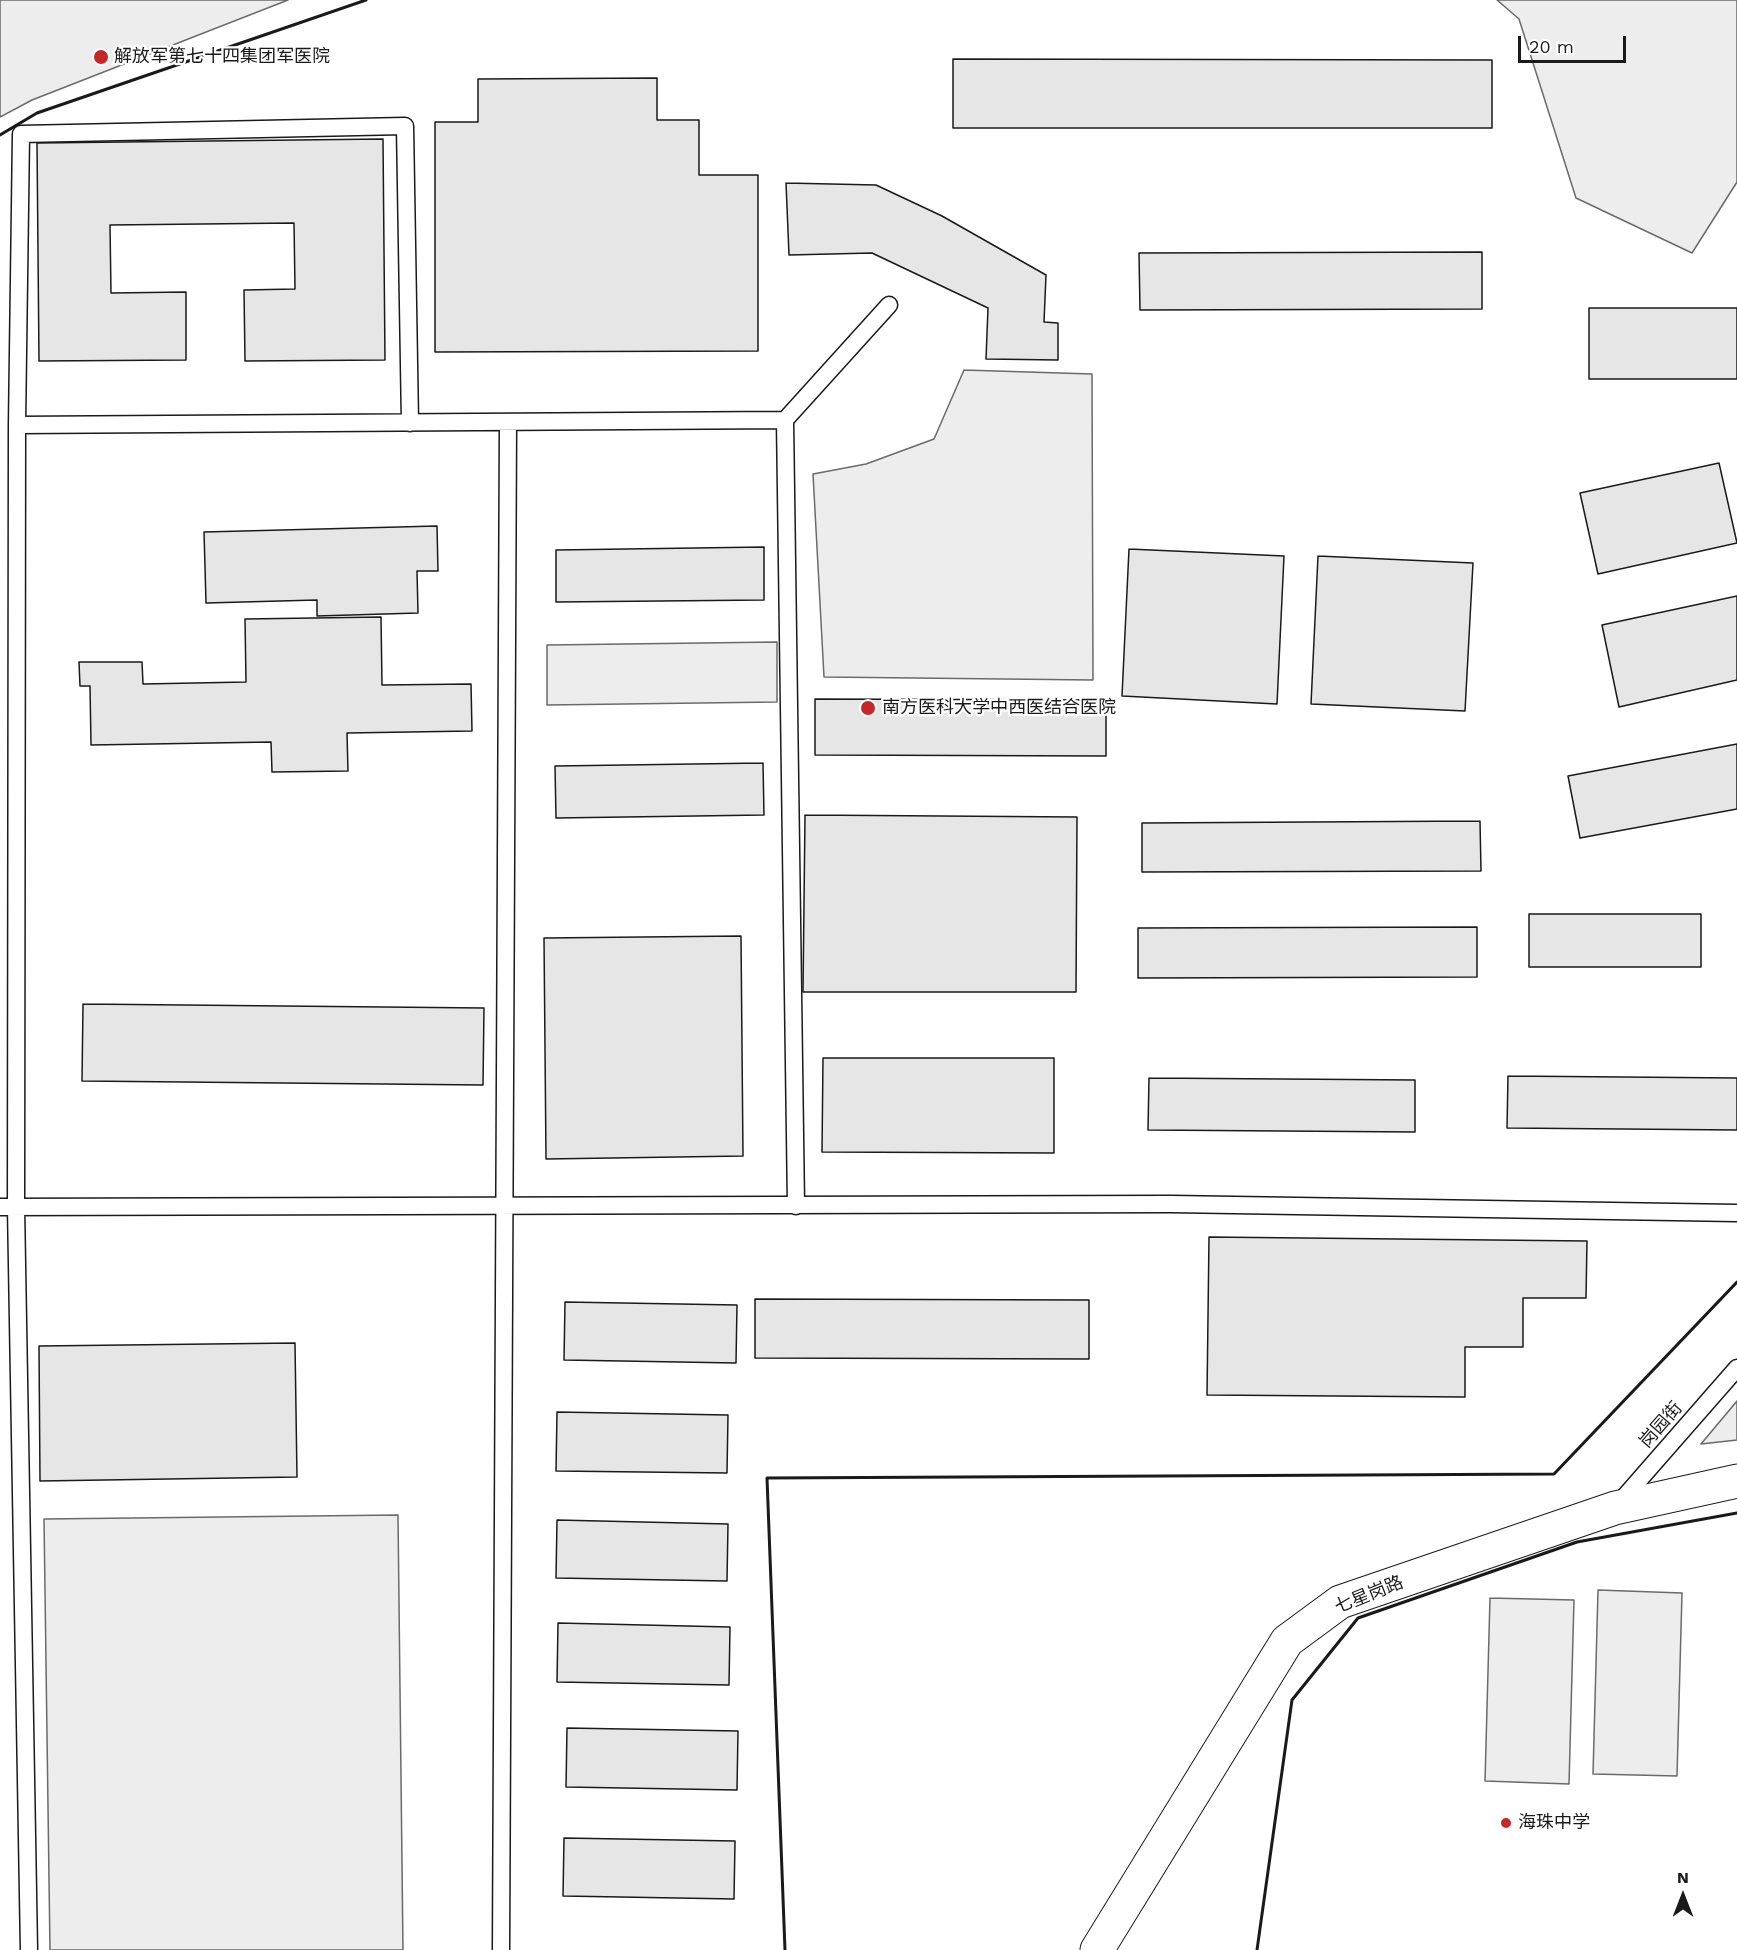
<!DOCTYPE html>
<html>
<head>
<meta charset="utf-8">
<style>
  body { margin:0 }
  #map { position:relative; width:1737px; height:1950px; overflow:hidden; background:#fff; font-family:"Work Sans",sans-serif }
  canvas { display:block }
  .north { position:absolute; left:1653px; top:1866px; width:60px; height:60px; -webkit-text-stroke:4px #fff; paint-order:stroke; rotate:0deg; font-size:16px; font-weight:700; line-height:24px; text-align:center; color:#1a1a1a }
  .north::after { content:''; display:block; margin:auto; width:21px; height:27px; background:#1a1a1a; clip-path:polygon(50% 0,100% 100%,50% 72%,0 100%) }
  .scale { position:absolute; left:1518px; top:36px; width:108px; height:27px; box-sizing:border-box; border:3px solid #1a1a1a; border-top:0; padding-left:8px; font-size:18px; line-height:21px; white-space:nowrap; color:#1a1a1a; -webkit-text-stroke:4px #fff; paint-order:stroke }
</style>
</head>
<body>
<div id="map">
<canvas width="1737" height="1950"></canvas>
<div class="north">N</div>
<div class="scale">20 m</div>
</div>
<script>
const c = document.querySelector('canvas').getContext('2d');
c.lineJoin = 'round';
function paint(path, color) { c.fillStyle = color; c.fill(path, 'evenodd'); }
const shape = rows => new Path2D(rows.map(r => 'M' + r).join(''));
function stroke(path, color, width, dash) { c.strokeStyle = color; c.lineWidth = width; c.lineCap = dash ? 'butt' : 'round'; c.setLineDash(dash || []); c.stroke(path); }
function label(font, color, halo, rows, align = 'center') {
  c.font = font + ' "Work Sans","Noto Sans SC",sans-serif'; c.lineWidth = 4.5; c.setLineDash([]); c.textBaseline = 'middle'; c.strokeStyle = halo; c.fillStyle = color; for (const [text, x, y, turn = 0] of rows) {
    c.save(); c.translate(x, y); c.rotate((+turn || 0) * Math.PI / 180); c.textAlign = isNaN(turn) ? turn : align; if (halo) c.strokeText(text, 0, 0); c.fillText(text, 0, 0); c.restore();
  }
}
const built = shape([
  [0,0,288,0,32,100,0,117,0,0],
  [1497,0,1737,0,1737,182,1692,253,1576,198,1519,19,1497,0],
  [964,370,1092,374,1093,680,824,677,813,474,866,464,934,439,964,370],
  [777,642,777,702,547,705,547,645,777,642],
  [1737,1401,1737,1440,1701,1444,1737,1401],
  [398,1515,403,1950,50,1950,44,1519,398,1515],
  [1598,1590,1682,1593,1677,1776,1593,1774,1598,1590],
  [1490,1598,1574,1600,1569,1784,1485,1781,1490,1598]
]);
paint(built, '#ededed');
stroke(built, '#6a6a6a', 1.5);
const building = shape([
  [953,59,1492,60,1492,128,953,128,953,59],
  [657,78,657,120,699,120,699,175,758,175,758,351,435,352,435,122,478,122,478,79,657,78],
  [383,139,385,360,245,361,244,290,295,289,294,223,110,225,111,293,186,292,186,360,39,361,37,143,383,139],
  [786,183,876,185,942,216,1046,275,1044,322,1058,323,1058,360,986,359,988,308,872,253,789,255,786,183],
  [1482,252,1482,309,1140,310,1139,253,1482,252],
  [1589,308,1737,308,1737,379,1589,379,1589,308],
  [1719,463,1737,543,1598,574,1580,493,1719,463],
  [437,526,438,571,417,571,418,613,317,616,317,600,206,603,204,532,437,526],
  [764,547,764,600,556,602,556,550,764,547],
  [1129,549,1284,556,1277,704,1122,696,1129,549],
  [1318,556,1473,563,1465,711,1311,704,1318,556],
  [1737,596,1737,680,1619,707,1602,625,1737,596],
  [381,617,382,685,471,684,472,731,347,733,348,771,272,772,271,742,91,745,90,686,80,686,79,662,142,662,143,684,246,682,245,619,381,617],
  [815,699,1106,700,1106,756,815,755,815,699],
  [1737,744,1737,809,1580,838,1568,776,1737,744],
  [763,763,764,815,556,818,555,766,763,763],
  [805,815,1077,817,1076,992,803,992,805,815],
  [1480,821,1481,871,1142,872,1142,823,1480,821],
  [1529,914,1701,914,1701,967,1529,967,1529,914],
  [1477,927,1477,977,1138,978,1138,928,1477,927],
  [741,936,743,1156,546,1159,544,938,741,936],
  [83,1004,484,1008,483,1085,82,1081,83,1004],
  [823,1058,1054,1058,1054,1153,822,1152,823,1058],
  [1508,1076,1737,1078,1737,1130,1507,1128,1508,1076],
  [1149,1078,1415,1080,1415,1132,1148,1130,1149,1078],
  [1209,1237,1587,1241,1586,1298,1523,1298,1523,1347,1465,1347,1465,1397,1207,1395,1209,1237],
  [755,1299,1089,1300,1089,1359,755,1358,755,1299],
  [565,1302,737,1305,736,1363,564,1360,565,1302],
  [295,1343,297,1477,40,1481,39,1346,295,1343],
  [557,1412,728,1415,727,1473,556,1471,557,1412],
  [557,1520,728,1524,727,1581,556,1578,557,1520],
  [558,1623,730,1627,729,1685,557,1682,558,1623],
  [567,1728,738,1731,737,1790,566,1787,567,1728],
  [564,1838,735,1841,734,1899,563,1896,564,1838]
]);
paint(building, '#e6e6e6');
stroke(building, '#1a1a1a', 1.5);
const service = shape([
  [785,420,796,1206],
  [17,425,21,134,405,126,410,423],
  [0,1207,1171,1204,1737,1213],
  [1619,1503,1737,1368],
  [29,1950,16,1207,17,425,785,420,889,305],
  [501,1950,508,422]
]);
const minor = shape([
  [1097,1950,1287,1641,1340,1602,1615,1508,1737,1481]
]);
stroke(service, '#1a1a1a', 19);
stroke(minor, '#1a1a1a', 35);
stroke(service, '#fff', 16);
stroke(minor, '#fff', 33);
stroke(shape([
  [0,135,37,113,366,0],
  [785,1950,767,1478,1554,1474,1737,1282],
  [1257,1950,1292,1700,1358,1618,1577,1542,1737,1513]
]), '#1a1a1a', 3);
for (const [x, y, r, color] of [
  [101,57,8,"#c62828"],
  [868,708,8,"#c62828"],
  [1506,1823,6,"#c62828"]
]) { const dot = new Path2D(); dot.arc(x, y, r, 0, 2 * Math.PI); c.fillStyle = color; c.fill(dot); stroke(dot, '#fff', 2); }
label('18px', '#1a1a1a', '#fff', [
  ["解放军第七十四集团军医院",114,57],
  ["南方医科大学中西医结合医院",882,708],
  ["海珠中学",1518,1823]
], 'left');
label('18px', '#1a1a1a', '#fff', [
  ["岗园街",1661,1425,-49],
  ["七星岗路",1369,1595,-22]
]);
</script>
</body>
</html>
